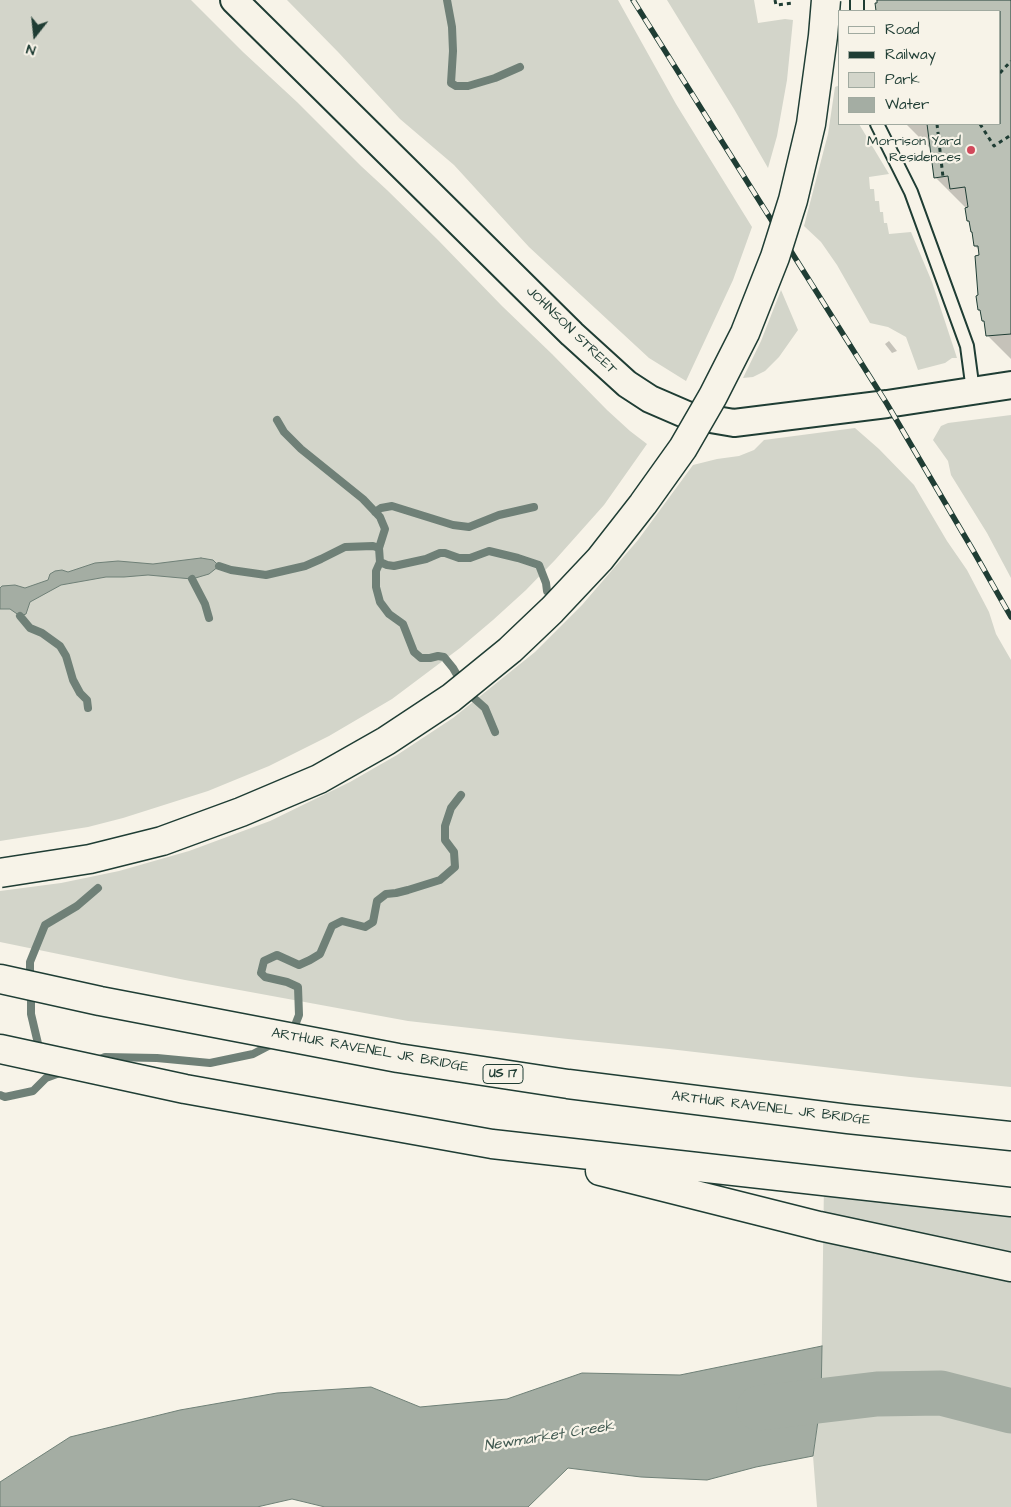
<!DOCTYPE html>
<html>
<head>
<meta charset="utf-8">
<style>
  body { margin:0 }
  #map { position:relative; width:1011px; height:1507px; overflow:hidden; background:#f7f3e8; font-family:"Architects Daughter",sans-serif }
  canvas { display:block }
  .legend { position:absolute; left:838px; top:10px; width:162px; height:115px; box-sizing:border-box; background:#f7f3e8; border:1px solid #a1aaa0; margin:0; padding:6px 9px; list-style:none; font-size:15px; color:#1f3d34 }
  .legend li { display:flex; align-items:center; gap:10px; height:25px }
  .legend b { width:25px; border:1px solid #a1aaa0 }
  .north { position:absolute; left:10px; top:10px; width:50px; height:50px; -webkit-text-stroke:4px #f7f3e8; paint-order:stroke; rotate:196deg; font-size:14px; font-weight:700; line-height:20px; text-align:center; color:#1f3d34 }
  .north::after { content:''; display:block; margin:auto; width:18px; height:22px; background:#1f3d34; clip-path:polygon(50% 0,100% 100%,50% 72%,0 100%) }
</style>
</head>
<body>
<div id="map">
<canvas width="1011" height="1507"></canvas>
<ul class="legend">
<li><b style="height:6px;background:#f7f3e8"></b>Road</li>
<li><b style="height:6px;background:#1f3d34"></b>Railway</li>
<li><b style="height:14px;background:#d3d5ca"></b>Park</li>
<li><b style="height:14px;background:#a4ada3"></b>Water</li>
</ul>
<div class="north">N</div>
</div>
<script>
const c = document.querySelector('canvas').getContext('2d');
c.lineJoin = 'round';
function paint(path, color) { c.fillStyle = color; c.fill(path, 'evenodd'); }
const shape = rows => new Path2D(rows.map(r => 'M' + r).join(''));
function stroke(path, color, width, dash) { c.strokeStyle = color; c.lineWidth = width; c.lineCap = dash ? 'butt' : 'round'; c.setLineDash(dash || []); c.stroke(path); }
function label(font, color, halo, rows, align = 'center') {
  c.font = font + ' "Architects Daughter",sans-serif'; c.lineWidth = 4.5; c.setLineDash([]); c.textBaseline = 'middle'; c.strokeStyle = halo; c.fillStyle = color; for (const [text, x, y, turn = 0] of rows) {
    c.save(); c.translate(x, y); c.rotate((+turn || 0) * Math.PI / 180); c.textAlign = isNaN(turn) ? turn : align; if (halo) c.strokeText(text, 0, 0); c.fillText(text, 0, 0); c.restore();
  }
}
paint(shape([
  [0,0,191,0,243,52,297,102,361,166,387,190,438,240,502,306,552,354,607,410,630,431,647,444,604,505,555,560,526,590,493,620,460,648,392,699,329,736,269,766,208,791,123,818,88,827,0,841],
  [287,0,618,0,676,104,752,227,733,280,686,381,649,358,529,247,454,165,400,119,339,53],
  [667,0,754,0,758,23,785,19,793,20,787,80,777,136,768,168,734,109],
  [840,85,840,124,859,124,889,174,869,177,870,189,874,189,875,201,879,201,880,212,883,212,884,223,887,223,889,234,911,232,932,282,957,358,952,358,945,363,918,370,906,337,888,327,870,323,837,265,821,242,804,226,828,134,835,87],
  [781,290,798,330,779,357,765,371,753,377,743,378,761,341],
  [1011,415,1011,578,987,533,951,475,948,461,933,440,941,426,948,423],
  [855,428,879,449,914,485,947,541,967,570,989,612,996,634,1011,660,1011,1087,910,1077,669,1049,568,1039,408,1021,185,980,0,942,0,891,61,883,119,871,189,851,270,821,350,782,397,755,453,718,535,652,582,605,638,540,693,465,717,459,739,456,754,450,764,440],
  [824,1182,1011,1203,1011,1507,817,1507,813,1456,821,1400]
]), '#d3d5ca');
const water = shape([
  [201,558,213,560,219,566,209,574,192,579,148,575,124,577,106,577,61,585,30,602,26,614,20,616,10,609,0,609,0,588,2,586,15,585,25,588,48,580,50,574,55,571,62,570,68,572,95,563,118,561,153,564,201,558],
  [822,1346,821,1400,813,1456,756,1467,707,1480,641,1477,568,1468,528,1507,325,1507,292,1499,257,1507,0,1507,0,1482,70,1437,180,1410,277,1393,371,1387,420,1407,507,1399,582,1373,680,1375,822,1346]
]);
paint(water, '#a4ada3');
stroke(water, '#6f8077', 1);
paint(shape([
  [878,0,1011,0,1011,359,987,335,986,323,983,320,982,312,979,309,981,256,980,251,975,246,971,223,968,220,967,209,935,177,932,150,906,124,1000,124,1000,11,877,11,876,4,879,4],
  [889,341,897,351,892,353,885,344]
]), '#0003');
stroke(shape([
  [447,0,452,27,453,51,451,83,456,86,468,86,495,78,520,67],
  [277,420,284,432,301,449,363,499,380,517,385,529,379,548],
  [375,512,381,508,392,506,453,525,469,527,499,515,534,507],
  [380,562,387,565,394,566,426,559,440,553,445,553,459,558,470,558,489,551,518,558,539,565,546,583,547,591],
  [219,566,231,570,266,575,305,566,321,559,345,547,373,546,379,548,380,562,376,571,376,587,380,602,389,614,403,624,414,652,421,658,430,658,438,656,444,657,453,668,467,692,485,708,495,732],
  [192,579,205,604,209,618],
  [20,616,30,628,42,633,60,646,66,656,73,680,80,693,87,700,88,708],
  [30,980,30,962,45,925,77,906,98,888],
  [31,992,31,1014,40,1052],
  [292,1033,299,1015,298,987,287,982,265,977,261,973,264,961,277,955,299,965,310,960,320,954,332,926,342,921,365,927,373,922,377,901,386,894,396,893,408,890,440,880,455,867,454,852,445,840,445,826,451,808,461,795],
  [95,1061,105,1057,157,1058,210,1063,253,1054,276,1042],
  [0,1095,5,1097,33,1091,46,1078,65,1071]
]), '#6f8077', 8);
stroke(shape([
  [759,1408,877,1394,941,1393,1011,1411]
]), '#a4ada3', 45);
const building = shape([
  [877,0,1011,0,1011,334,986,336,984,321,982,321,980,310,978,310,976,296,978,295,975,256,979,255,978,246,974,246,972,232,971,232,969,221,967,221,965,208,968,207,965,187,950,189,948,176,934,178,927,124,1000,124,1000,11,876,11,875,3,877,3,877,0]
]);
paint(building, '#bbc1b6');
stroke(building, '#1f3d34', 1);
const service = shape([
  [857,11,857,0],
  [877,124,911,192,967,346,973,391]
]);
const minor = shape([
  [234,0,572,334,627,384,650,399,687,415,734,423,887,404,1011,385]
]);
const motorway = shape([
  [0,979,100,1001,398,1058,568,1084,848,1119,1011,1136],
  [0,1049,185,1089,492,1144,1011,1202],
  [600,1171,819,1226,1011,1267]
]);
stroke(service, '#1f3d34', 16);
stroke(minor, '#1f3d34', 30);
stroke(motorway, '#1f3d34', 31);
stroke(shape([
  [775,0,776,5,794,3],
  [1000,73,1011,61],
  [937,124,943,177],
  [980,124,994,146,1011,135]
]), '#1f3d34', 3, [4, 4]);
stroke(service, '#f7f3e8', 12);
stroke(minor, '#f7f3e8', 26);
stroke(motorway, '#f7f3e8', 28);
const rail = shape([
  [633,0,887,404,974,552,1011,617]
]);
stroke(rail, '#1f3d34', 5.5);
stroke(rail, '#f7f3e8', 4, [11]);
const motorwayBridge = shape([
  [0,873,90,859,162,841,241,812,319,779,386,741,451,698,510,650,552,610,600,559,643,504,683,448,713,396,745,333,775,257,793,200,811,124,823,36,826,0]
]);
stroke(motorwayBridge, '#1f3d34', 31, []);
stroke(motorwayBridge, '#f7f3e8', 28);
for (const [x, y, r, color] of [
  [971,150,5,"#d1495b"]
]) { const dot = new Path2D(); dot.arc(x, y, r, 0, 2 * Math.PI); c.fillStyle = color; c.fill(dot); stroke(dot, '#f7f3e8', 2); }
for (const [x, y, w] of [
  [503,1074,40]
]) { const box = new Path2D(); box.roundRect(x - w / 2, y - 9.5, w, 19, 4); c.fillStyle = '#f7f3e8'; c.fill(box); stroke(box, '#1f3d34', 1); }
label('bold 12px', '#1f3d34', null, [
  ["US 17",503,1074]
]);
label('14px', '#1f3d34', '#f7f3e8', [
  ["Morrison Yard",961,142],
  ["Residences",961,158]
], 'right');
label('14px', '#1f3d34', '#f7f3e8', [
  ["JOHNSON STREET",571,331,44],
  ["ARTHUR RAVENEL JR BRIDGE",370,1051,10],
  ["ARTHUR RAVENEL JR BRIDGE",771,1109,7]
]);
label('italic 15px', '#405950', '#f7f3e8', [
  ["Newmarket Creek",549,1437,-9]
]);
</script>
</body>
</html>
